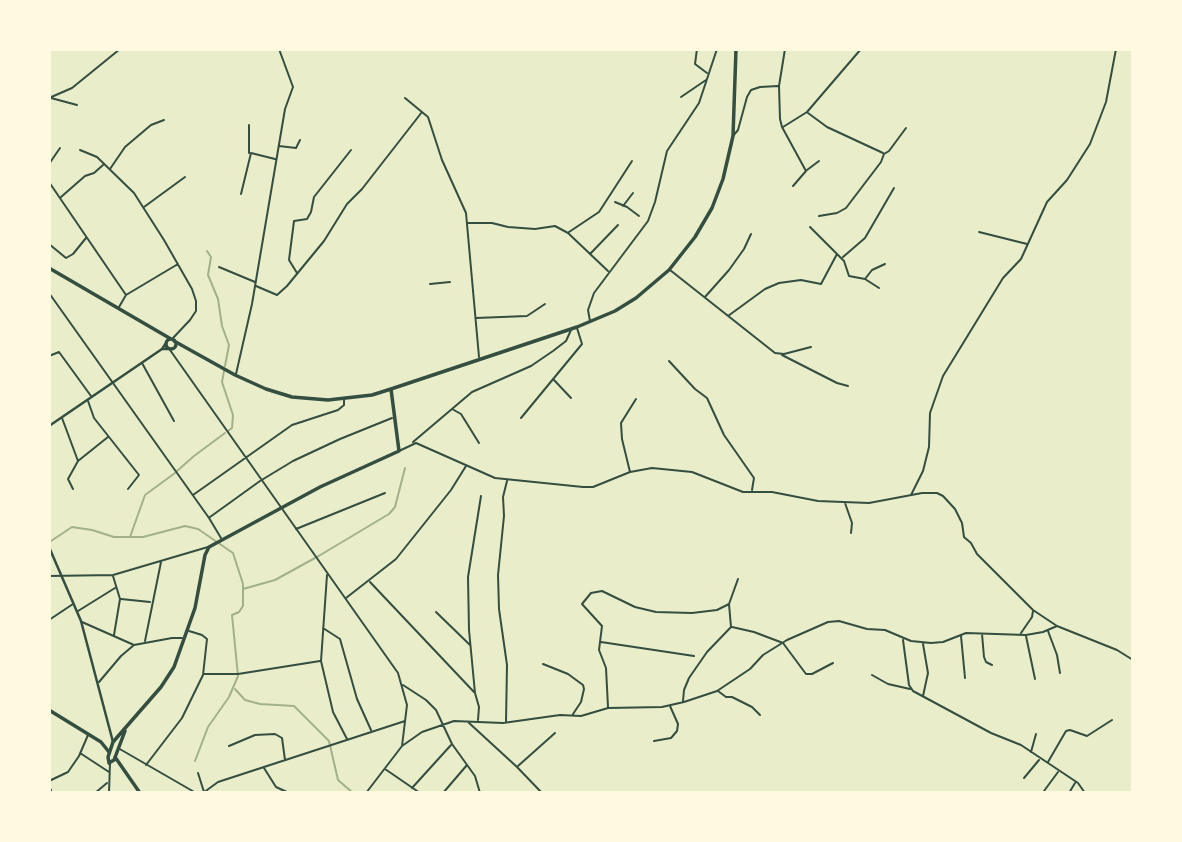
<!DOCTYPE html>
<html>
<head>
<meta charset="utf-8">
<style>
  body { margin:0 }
  #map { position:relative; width:1182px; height:842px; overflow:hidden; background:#e9edc9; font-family:Mulish,sans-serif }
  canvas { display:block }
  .frame { position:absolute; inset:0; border:51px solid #fefae0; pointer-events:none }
</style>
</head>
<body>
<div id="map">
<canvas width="1182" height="842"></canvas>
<div class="frame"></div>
</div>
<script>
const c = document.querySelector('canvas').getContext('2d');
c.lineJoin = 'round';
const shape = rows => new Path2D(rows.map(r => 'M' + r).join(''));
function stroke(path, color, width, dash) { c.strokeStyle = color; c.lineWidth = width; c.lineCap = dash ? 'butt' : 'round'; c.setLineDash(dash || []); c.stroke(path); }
stroke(shape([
  [207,251,211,257,208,275,218,299,222,326,229,345,225,366],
  [224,371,222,382,233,415,232,428,228,431],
  [177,471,194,456,225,433],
  [130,537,145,495,175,473],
  [51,541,72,527,92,530,114,537,143,537,185,526,198,529,233,553,243,584,243,606,239,612,232,615,238,676,229,697,208,727,195,761],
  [317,557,389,514,395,507,405,468],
  [243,589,275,580,315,558],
  [235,689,245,700,260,704,294,706,329,741,338,780,353,793]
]), '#a3b18a', 2);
stroke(shape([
  [697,49,695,64,707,73],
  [785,49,779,86,780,119,782,127,806,171,793,186],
  [681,97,706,80],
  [49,98,72,88,120,49],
  [51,98,77,105],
  [405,98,428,117,442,160,466,213,479,357],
  [808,113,827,127,883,153],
  [783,127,807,112,861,49],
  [733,136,738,130,747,97,751,90,760,87,778,86],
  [279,146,296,148,300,140],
  [80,150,97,157,134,193,164,240,192,289,196,301,196,311,190,320,173,338],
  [249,153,249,125],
  [49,164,60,148],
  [110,169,125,147,151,125,164,120],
  [807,170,819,161],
  [49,182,126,295],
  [241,194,251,153,275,159],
  [61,197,85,176,94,173,103,165],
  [615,202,627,207,639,216],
  [623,206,633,193],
  [144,207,185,177],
  [819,216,837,213,846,208,881,162,884,154,889,151,906,128],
  [467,223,492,223,508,227,535,229,555,226,568,233,608,271],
  [810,227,844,261,849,276,865,279,879,288],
  [569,232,599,212,632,161],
  [979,232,1027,244],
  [49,244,66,258,73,254,86,238],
  [590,254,618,225],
  [843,257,865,238,894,188],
  [219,267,255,282],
  [670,270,775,353,784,354,811,347],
  [297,273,289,260,294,221,307,219,311,212,314,197,351,150],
  [865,279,872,270,885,264],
  [430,284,450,282],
  [256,286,277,295,287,286,324,241,347,204,362,189,422,112],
  [49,293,209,518,221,538],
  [705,297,729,270,744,249,751,234],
  [119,307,126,295,178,264],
  [728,316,765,289,779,283,801,280,821,284,837,254],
  [476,318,527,316,545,304],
  [590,321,588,310,594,293,648,221,655,202,667,151,699,103,717,49],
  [170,350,398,673,407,705,402,746,366,793],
  [782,355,837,383,848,386],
  [49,356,59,352,91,396],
  [669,361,695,389,707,398,724,435,754,478,752,490],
  [142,363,174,421],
  [236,374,252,304,285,109,293,87,279,49],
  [554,380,571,398],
  [88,401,94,418,139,475,128,489],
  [452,409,461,414,479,443],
  [62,418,78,461],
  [521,418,582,344,577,328],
  [413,442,472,392,531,366,553,351,566,341,571,330],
  [399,451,416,443,495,478,583,487,593,487,630,472,652,468,692,472,743,492,772,492,818,501,869,503,922,493,937,493,943,496,955,509,962,523,964,537,971,543,977,554,1033,610,1057,626,1117,650,1133,660],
  [630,472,622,439,621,423,636,399],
  [73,489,68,479,78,461,108,437],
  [193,495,292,425,338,410,344,405,344,399],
  [911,495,923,471,929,447,930,413,943,376,1003,278,1021,259,1047,202,1067,180,1090,144,1106,102,1116,49],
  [845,503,852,523,851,533],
  [210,517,260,481,293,461,340,439,392,418],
  [296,529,385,493],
  [327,575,321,661,333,712,347,739],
  [49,576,113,575,208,547],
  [113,576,120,599,114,635],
  [370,582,474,692],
  [346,598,396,559,451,490,466,466],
  [121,599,150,602],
  [78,611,115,588],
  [436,612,470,645],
  [49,620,73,604],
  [82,622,134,645],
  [732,627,754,632,783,643,806,674,812,674,833,663],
  [323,628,340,639,357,699,371,730],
  [1048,631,1057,655,1060,673],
  [1021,633,1032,617,1033,611],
  [982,634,984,657,986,662,992,665],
  [961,636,965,678],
  [1026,636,1035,679],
  [903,640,909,685,913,691,991,733,1021,745,1078,783,1085,793],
  [145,641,161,562],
  [601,642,694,656],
  [923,644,928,673,923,696],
  [543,664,568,674,583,685,584,689,581,702,573,714],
  [204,674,238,674,320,661],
  [872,675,888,684,910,689],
  [99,682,121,656,134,645,172,638,182,638],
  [403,685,426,700,436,710,452,744,475,776,480,793],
  [718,691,726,697,732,697,752,707,760,715],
  [683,701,684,690,689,678,707,652,731,627,729,604,738,579],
  [608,707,606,668,599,650,602,626,582,604,591,593,602,591,635,607,656,612,692,613,717,610,729,604],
  [478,720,479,707,475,693,469,630,468,577,481,496],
  [468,722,517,767,542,793],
  [506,722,507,665,499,609,498,575,504,516,503,497,507,481],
  [654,741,671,738,677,731,678,724,670,706],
  [229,746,255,735,275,734,282,738,285,760],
  [402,746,422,732,454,721,503,723,560,715,581,716,608,708,662,707,684,702,717,691,750,669,763,655,787,640,828,622,839,621,867,629,885,630,911,641,931,643,943,642,966,633,1026,635,1043,632,1057,626],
  [118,748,196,793],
  [1031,752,1036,734],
  [80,753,109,772],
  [1048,762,1066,731,1070,730,1087,736,1112,720],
  [146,765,182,718,203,675,207,639,202,635,189,631],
  [518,766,555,733],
  [264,768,276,787,289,793],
  [385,769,420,793],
  [198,773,204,792],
  [1024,778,1039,760],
  [49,781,68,772,79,756,88,735],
  [49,785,52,793],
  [412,788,451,745],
  [1044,791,1058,772],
  [95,793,107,783],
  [109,793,110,763],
  [203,793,218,782,405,721],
  [443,793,467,765],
  [1069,793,1075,783]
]), '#344e41', 2);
stroke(shape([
  [162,349,166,343],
  [49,426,140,364,162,349,168,349],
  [49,547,81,621,113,742]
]), '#344e41', 2.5);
stroke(shape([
  [49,710,101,742,109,752]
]), '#344e41', 3.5);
stroke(shape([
  [49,268,171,339],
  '166 344a5 5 0 1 1 10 0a5 5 0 1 1-10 0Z',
  [174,341,235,375,266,389,292,397,328,400,372,395,391,389,577,327,615,311,636,298,669,270,695,237,712,208,723,179,733,136,736,49],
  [125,731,114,760,109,763,108,757,113,742,161,687,174,667,195,608,205,555,209,547,320,487,399,451,391,389],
  [115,757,140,793]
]), '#344e41', 3.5);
</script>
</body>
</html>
